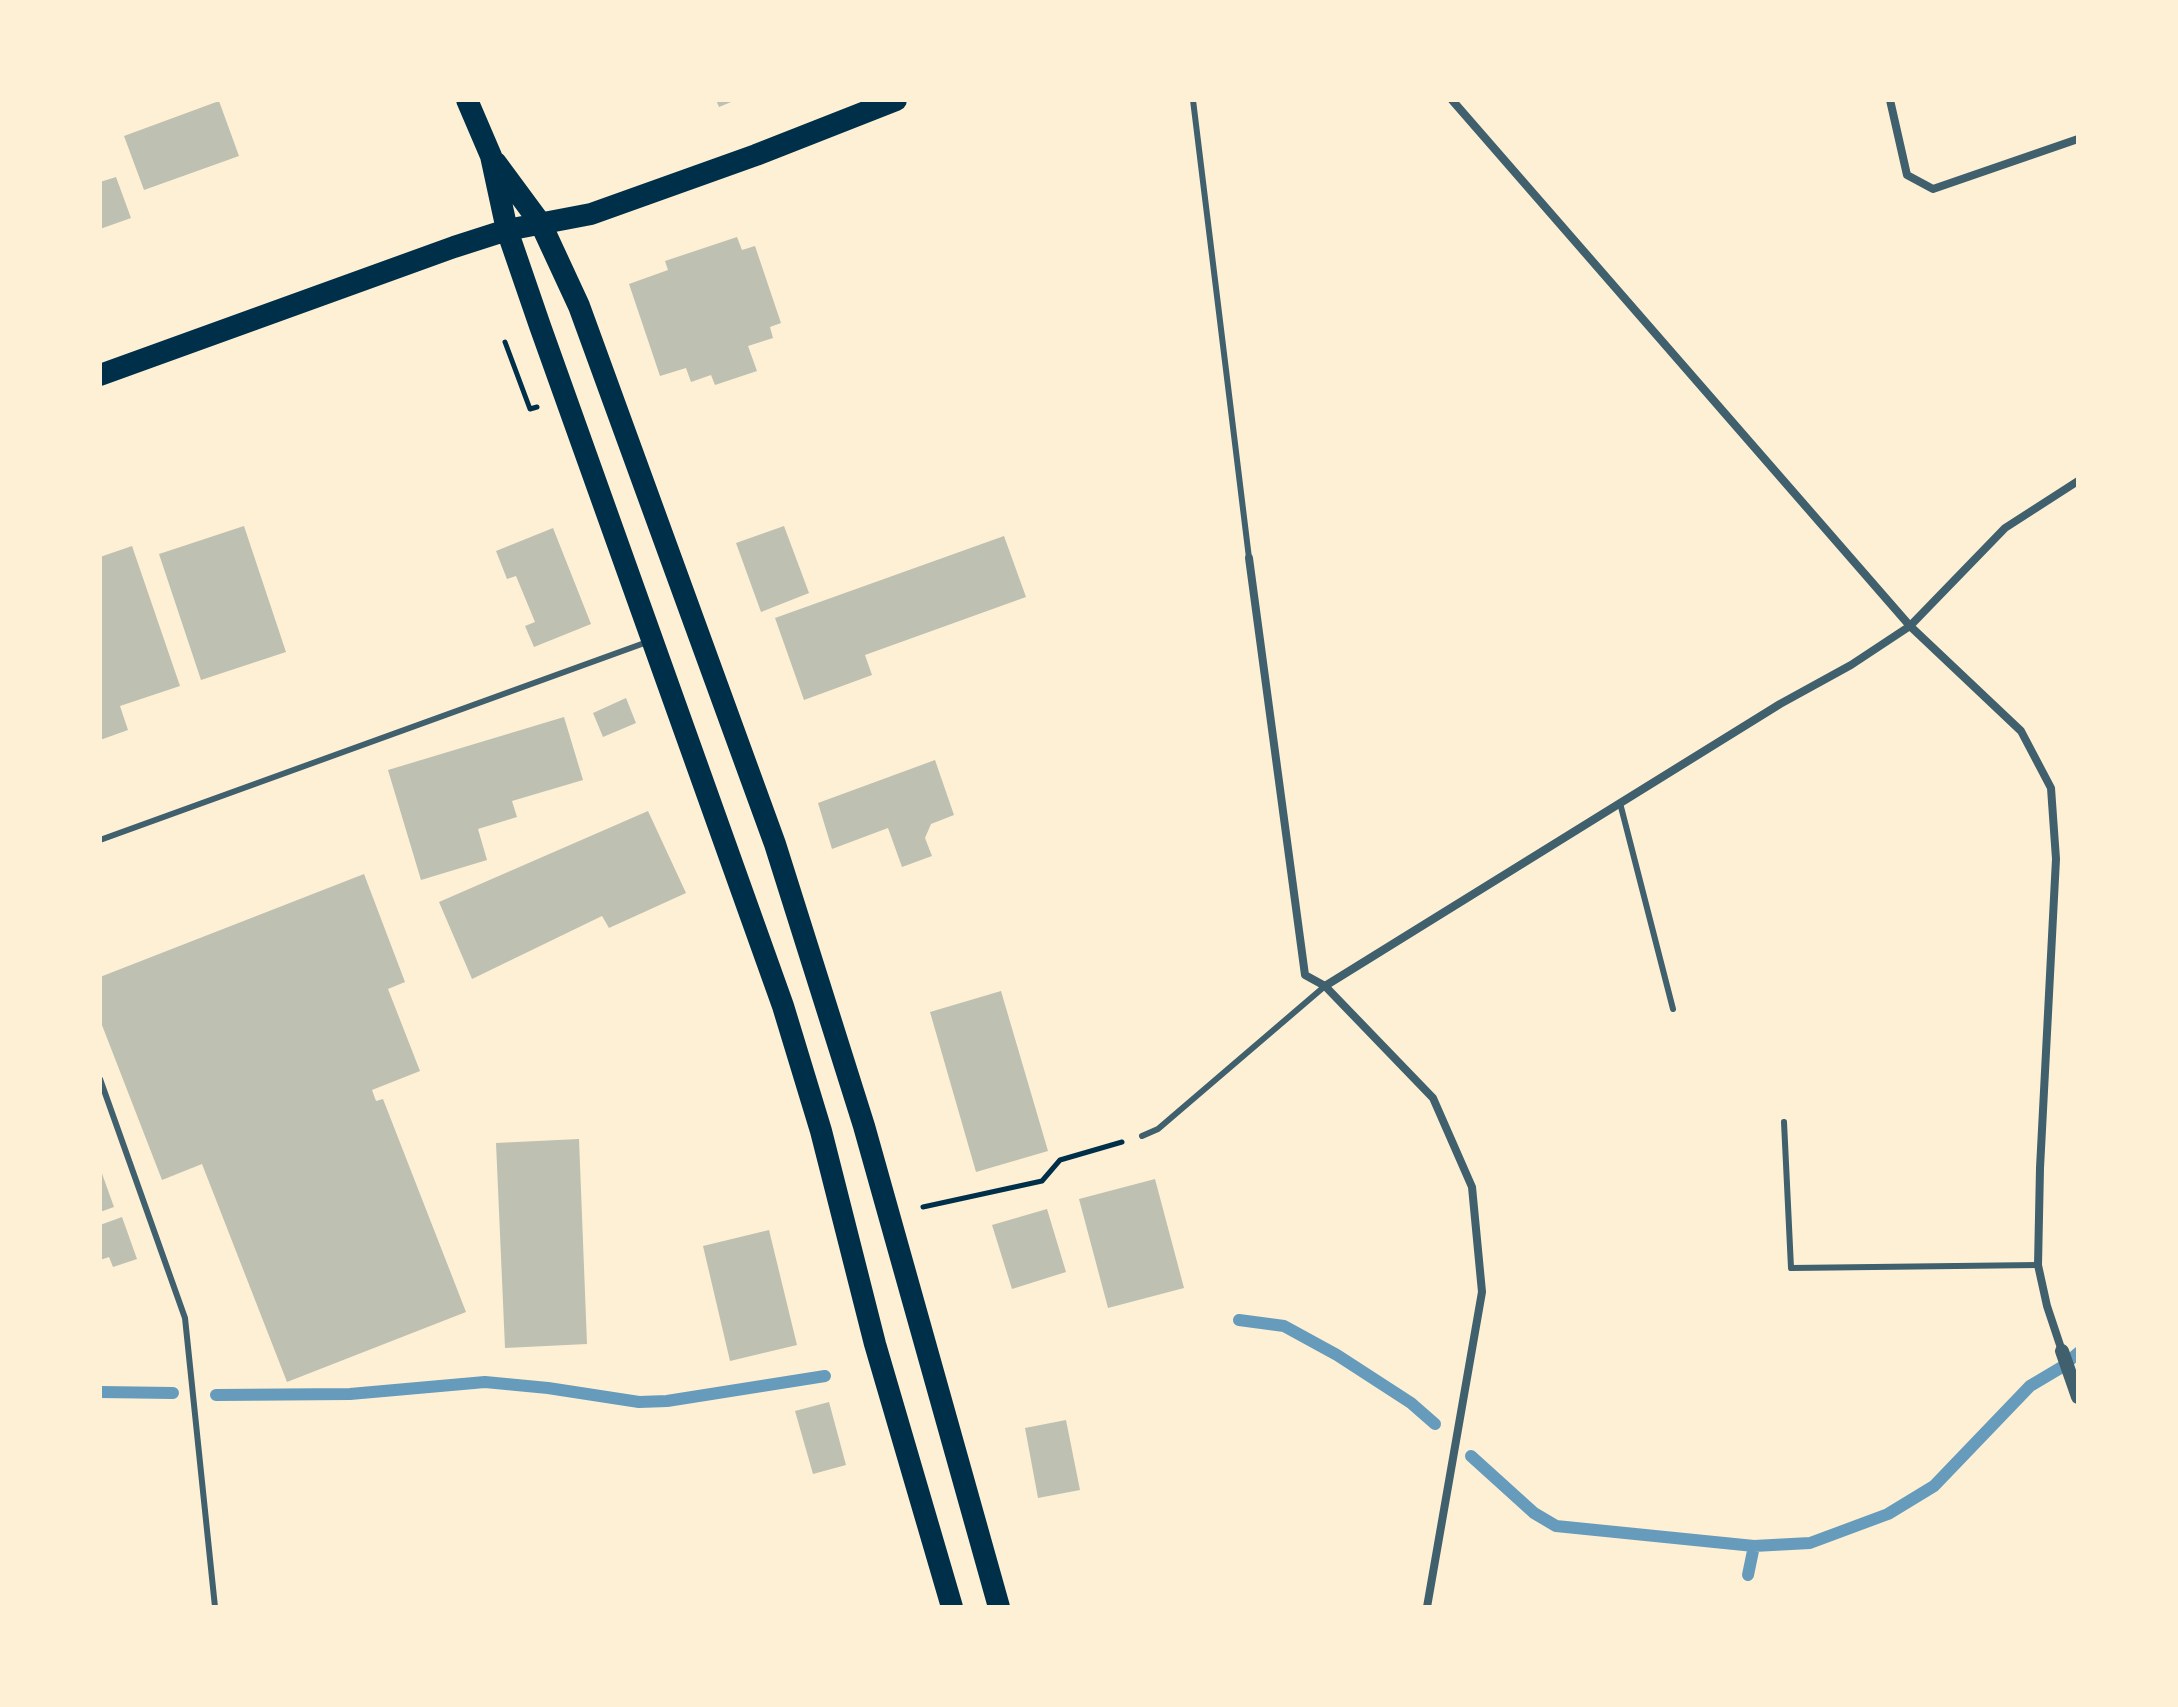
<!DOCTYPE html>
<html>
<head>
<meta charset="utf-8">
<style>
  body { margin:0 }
  #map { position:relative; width:2178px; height:1707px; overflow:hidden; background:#fdf0d5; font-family:Roboto,sans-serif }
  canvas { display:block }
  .frame { position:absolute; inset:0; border:102px solid #fdf0d5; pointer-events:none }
</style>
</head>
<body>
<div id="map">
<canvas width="2178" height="1707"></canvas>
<div class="frame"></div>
</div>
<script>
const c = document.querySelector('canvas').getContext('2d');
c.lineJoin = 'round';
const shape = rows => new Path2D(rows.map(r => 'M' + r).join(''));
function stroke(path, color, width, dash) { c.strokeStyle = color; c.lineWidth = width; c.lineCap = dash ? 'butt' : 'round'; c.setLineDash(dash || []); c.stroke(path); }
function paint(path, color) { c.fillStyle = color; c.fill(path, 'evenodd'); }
stroke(shape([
  [1239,1320,1284,1326,1337,1355,1411,1403,1435,1424],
  [100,1392,173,1393],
  [216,1395,350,1394,485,1382,548,1388,639,1402,667,1401,825,1376],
  [1471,1456,1534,1513,1556,1526,1754,1546,1810,1543,1888,1514,1934,1486,2030,1386,2062,1367,2078,1353],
  [1748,1575,1754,1546]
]), '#669bbc', 12);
paint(shape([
  [716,100,736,100,719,107],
  [219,101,239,156,144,190,124,136],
  [116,177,131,218,100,229,100,182],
  [737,237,742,250,755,246,781,323,770,327,773,338,748,346,757,371,715,385,711,375,691,382,686,368,660,376,629,284,668,270,665,261],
  [244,526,286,652,201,680,159,554],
  [784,526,809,593,761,612,736,543],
  [553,528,591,624,534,647,525,626,535,622,516,576,507,579,496,551],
  [1004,536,1026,597,865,655,872,675,804,700,775,618],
  [132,546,180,686,120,706,128,730,100,740,100,557],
  [626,698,636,723,603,737,593,713],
  [564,717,583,780,512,801,517,817,478,829,487,860,421,880,388,770],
  [935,760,954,815,931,824,925,838,932,856,902,867,888,828,832,849,818,803],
  [648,811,686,893,609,928,602,916,472,979,439,902],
  [364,874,405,982,388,989,420,1071,372,1090,376,1101,383,1099,466,1312,287,1382,202,1164,162,1180,100,1020,100,977],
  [1001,991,1048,1151,976,1172,930,1012],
  [579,1139,587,1344,505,1348,496,1143],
  [100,1168,114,1207,100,1212],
  [1155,1179,1184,1288,1108,1308,1079,1199],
  [1047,1209,1066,1272,1012,1289,992,1225],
  [122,1217,137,1259,113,1267,109,1257,100,1260,100,1225],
  [769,1230,797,1345,730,1361,703,1246],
  [829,1402,846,1465,813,1474,795,1411],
  [1066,1420,1080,1490,1038,1498,1025,1428]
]), '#bec0b2');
stroke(shape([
  [505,342,530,409,537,407],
  [923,1207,1042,1181,1060,1160,1122,1142]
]), '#003049', 5);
stroke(shape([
  [1193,100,1249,558],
  [1620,803,1673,1009],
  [100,840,650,641],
  [100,1079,185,1318,215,1607],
  [1784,1122,1791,1268,2038,1265],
  [1142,1136,1158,1129,1325,986]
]), '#3f606c', 6);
stroke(shape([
  [1452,100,1910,626,2021,731,2051,788,2056,859,2040,1168,2038,1265,2047,1306,2062,1351],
  [1890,100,1907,175,1933,189,2078,139],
  [1249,558,1305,975,1325,986,1433,1098,1472,1187,1482,1292,1427,1607],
  [1325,986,1780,704,1851,665,1910,626,2005,528,2078,481]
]), '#3f606c', 8);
stroke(shape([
  [2062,1351,2078,1397]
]), '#3f606c', 14);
stroke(shape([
  [467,100,491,156,507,230,540,326,783,1006,821,1131,875,1344,952,1607],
  [496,163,541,224,579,306,775,844,864,1126,999,1607],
  [100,375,454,247,507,230,591,214,756,155,896,100]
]), '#003049', 22);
</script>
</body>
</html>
